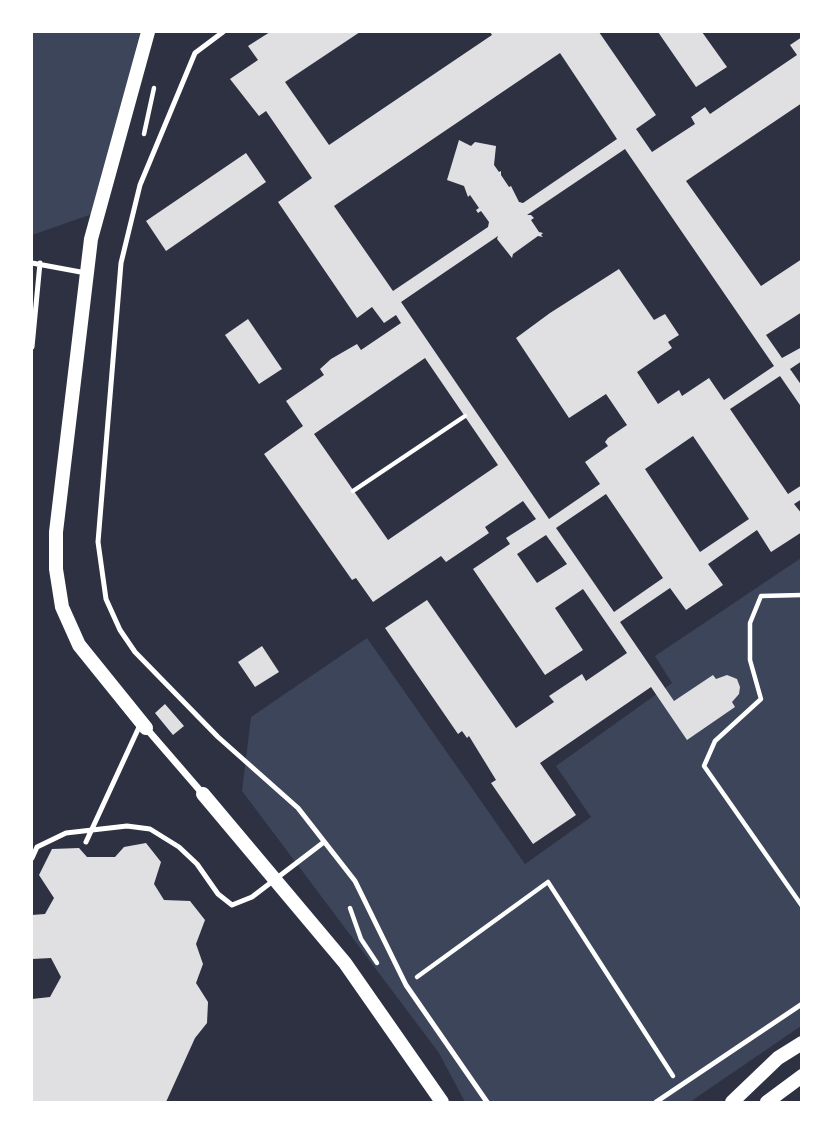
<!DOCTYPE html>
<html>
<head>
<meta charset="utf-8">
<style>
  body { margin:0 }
  #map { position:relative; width:833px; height:1134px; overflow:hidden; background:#2d3142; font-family:"Nunito Sans",sans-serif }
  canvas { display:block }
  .frame { position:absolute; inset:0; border:33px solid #fff; pointer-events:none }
</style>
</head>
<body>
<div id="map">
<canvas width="833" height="1134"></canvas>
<div class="frame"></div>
</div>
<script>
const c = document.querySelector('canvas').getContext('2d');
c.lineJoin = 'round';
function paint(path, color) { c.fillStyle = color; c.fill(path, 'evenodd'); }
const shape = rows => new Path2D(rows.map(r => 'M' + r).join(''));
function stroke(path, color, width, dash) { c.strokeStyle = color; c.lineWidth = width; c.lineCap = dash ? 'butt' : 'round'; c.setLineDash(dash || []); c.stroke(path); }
paint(shape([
  [32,32,140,32,95,213,32,235],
  [801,558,801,1026,690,1102,465,1102,439,1053,242,791,251,717,367,638,525,864,591,817,556,766,672,683,655,656]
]), '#3c4559');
paint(shape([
  [270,32,360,32,285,82,329,145,492,35,490,32,599,32,656,115,636,129,652,152,695,124,691,117,705,107,710,114,797,55,790,45,802,37,802,103,686,181,761,286,802,259,802,312,766,335,782,358,802,347,802,361,790,369,802,386,802,408,780,376,730,409,788,494,802,485,802,499,794,504,802,514,802,532,771,552,757,530,708,564,723,585,686,610,670,588,620,622,674,701,713,675,716,679,727,675,737,679,740,687,739,694,732,702,735,707,687,740,651,687,540,763,576,815,533,844,491,783,496,780,469,736,467,738,462,731,458,734,385,628,427,600,516,728,554,702,549,696,582,674,586,681,627,653,583,589,555,608,583,650,545,675,473,569,510,544,506,538,536,519,523,501,485,527,489,533,446,562,441,556,373,602,356,578,352,580,264,454,303,426,286,401,324,375,320,369,331,359,357,344,361,350,401,323,396,315,384,323,372,307,357,318,278,202,312,178,266,111,259,116,230,79,258,60,248,46],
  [560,53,617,139,523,203,519,202,511,186,509,187,501,175,501,171,499,172,494,165,496,146,475,142,471,146,459,140,447,180,464,186,468,197,470,195,479,208,476,210,478,213,481,211,489,222,488,227,393,291,334,206],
  [625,149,774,366,724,400,709,378,682,396,679,390,658,404,637,372,672,348,668,342,679,335,665,314,654,320,619,269,550,313,516,338,569,418,606,394,627,425,608,438,605,442,608,446,585,462,600,484,549,519,401,302,498,236,497,239,512,258,513,254,538,236,543,237,541,235,543,233,539,232,531,220,534,218,531,215,527,215],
  [425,358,498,465,388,540,314,434],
  [693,436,749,519,700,552,645,469],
  [606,494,663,578,614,612,556,528],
  [546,535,567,564,537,583,517,554],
  [658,32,702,32,727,67,696,87],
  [246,153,266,182,166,251,146,221],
  [248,319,282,369,259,384,225,335],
  [262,646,279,672,255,687,238,662],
  [165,704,184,726,173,735,155,713],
  [146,843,161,862,154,884,164,900,190,901,205,920,196,944,203,964,196,983,208,1002,207,1023,195,1038,166,1102,32,1102,32,999,50,997,61,977,51,958,32,959,32,915,45,914,54,898,39,875,52,849,79,848,87,857,115,857,124,847]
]), '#e0e0e3');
stroke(shape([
  [144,134,154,88],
  [353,491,465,416],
  [802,595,761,596,750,623,750,660,761,699,715,741,704,766,802,906],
  [350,908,361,939,377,963],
  [417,977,548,882,673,1076]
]), '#fff', 4.5);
stroke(shape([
  [223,32,195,53,140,185,121,263,98,542,106,599,120,630,135,652,218,737,298,808,355,881,406,985,487,1102],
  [32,263,86,273],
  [32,347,40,263],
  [86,842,140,725],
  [32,858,37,847,66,833,127,826,150,829,179,847,197,864,218,894,232,905,252,897,324,842],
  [656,1102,802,1004]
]), '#fff', 5);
stroke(shape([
  [146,728,203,794]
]), '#fff', 7);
stroke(shape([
  [146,728,79,645,62,607,56,569,56,532,91,239,148,32],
  [203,794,345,963,442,1102],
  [732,1102,778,1058,802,1043],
  [767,1102,802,1076]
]), '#fff', 14);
</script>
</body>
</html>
